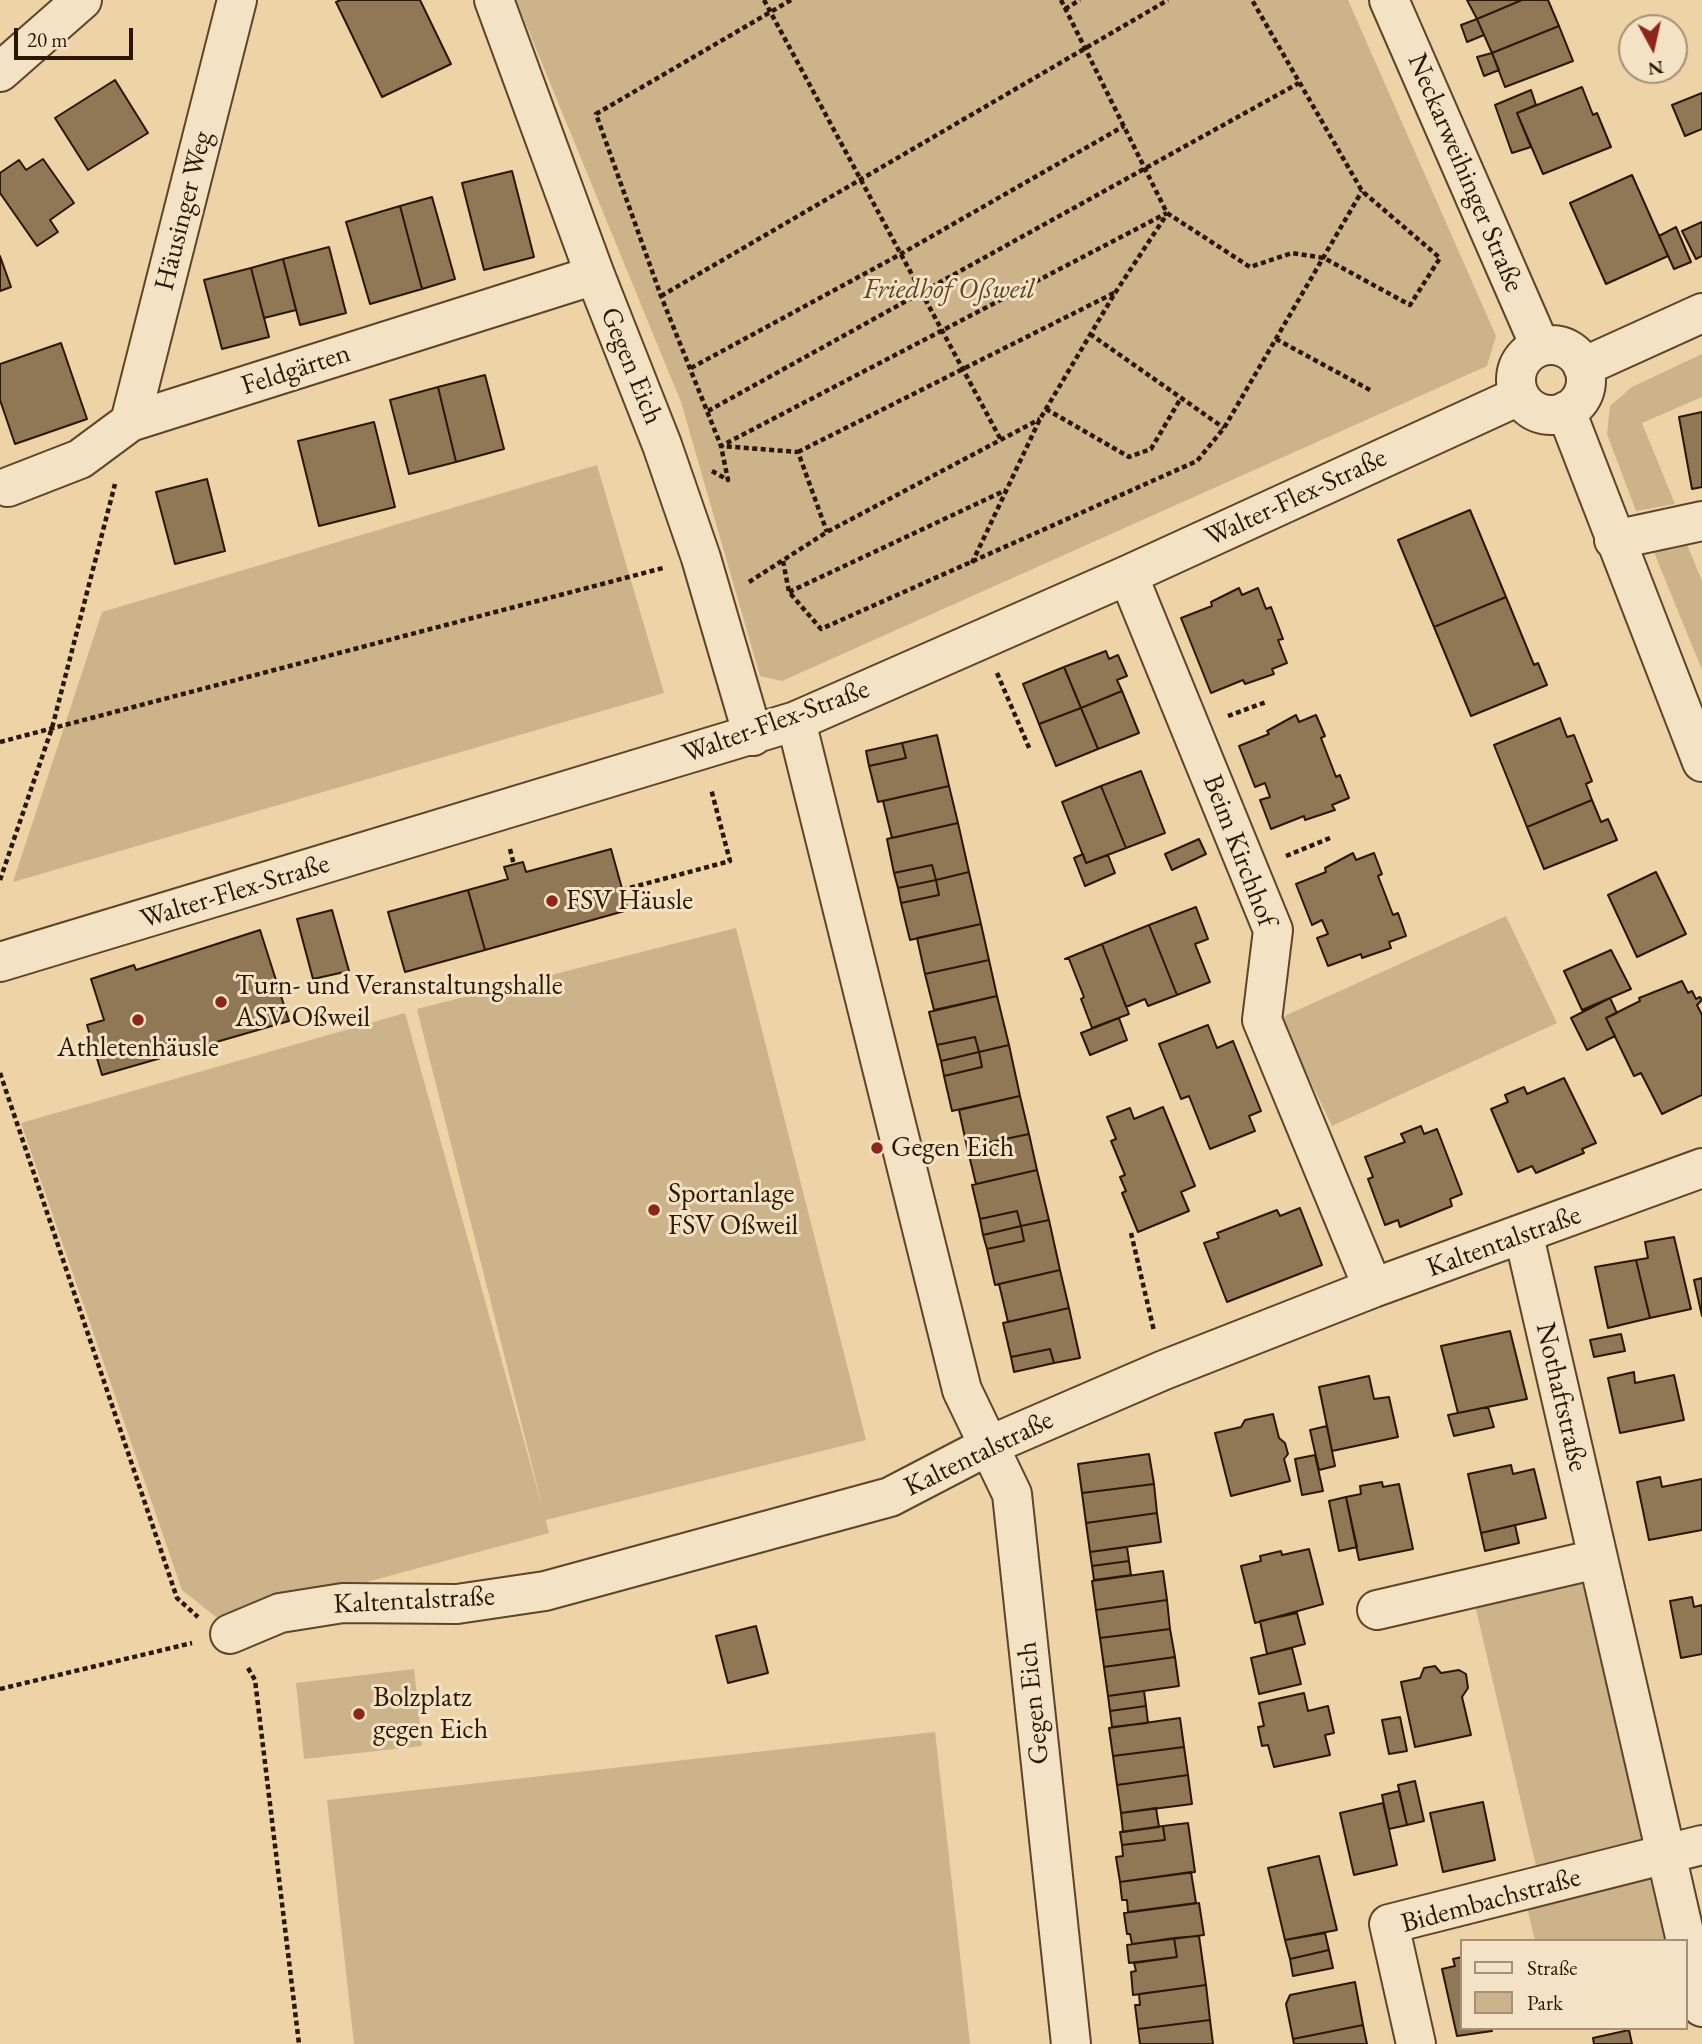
<!DOCTYPE html>
<html>
<head>
<meta charset="utf-8">
<style>
  body { margin:0 }
  #map { position:relative; width:1702px; height:2044px; overflow:hidden; background:#edd3a5; font-family:"EB Garamond",serif }
  canvas { display:block }
  .legend { position:absolute; left:1460px; top:1939px; width:228px; height:91px; box-sizing:border-box; background:#f3e2c4; border:2px solid #a39076; margin:0; padding:9px 12px; list-style:none; font-size:21px; color:#2b1600 }
  .legend li { display:flex; align-items:center; gap:14px; height:35px }
  .legend b { width:35px; border:2px solid #a39076 }
  .north { position:absolute; left:1618px; top:14px; width:70px; height:70px; box-sizing:border-box; background:#f3e2c4; border:2px solid #a39076; border-radius:50%; rotate:172deg; font-size:19px; font-weight:700; line-height:28px; text-align:center; color:#2b1600 }
  .north::after { content:''; display:block; margin:auto; width:24px; height:32px; background:#8f2418; clip-path:polygon(50% 0,100% 100%,50% 72%,0 100%) }
  .scale { position:absolute; left:14px; top:28px; width:119px; height:32px; box-sizing:border-box; border:4px solid #2b1600; border-top:0; padding-left:9px; font-size:21px; line-height:24px; white-space:nowrap; color:#2b1600; -webkit-text-stroke:5px #f3e2c4; paint-order:stroke }
</style>
</head>
<body>
<div id="map">
<canvas width="1702" height="2044"></canvas>
<ul class="legend">
<li><b style="height:9px;background:#f3e2c4"></b>Straße</li>
<li><b style="height:19px;background:#ccb389"></b>Park</li>
</ul>
<div class="north">N</div>
<div class="scale">20 m</div>
</div>
<script>
const c = document.querySelector('canvas').getContext('2d');
c.lineJoin = 'round';
function paint(path, color) { c.fillStyle = color; c.fill(path, 'evenodd'); }
const shape = rows => new Path2D(rows.map(r => 'M' + r).join(''));
function stroke(path, color, width, dash) { c.strokeStyle = color; c.lineWidth = width; c.lineCap = dash ? 'butt' : 'round'; c.setLineDash(dash || []); c.stroke(path); }
function label(font, color, halo, rows, align = 'center') {
  c.font = font + ' "EB Garamond",serif'; c.lineWidth = 6; c.setLineDash([]); c.textBaseline = 'middle'; c.strokeStyle = halo; c.fillStyle = color; for (const [text, x, y, turn = 0] of rows) {
    c.save(); c.translate(x, y); c.rotate((+turn || 0) * Math.PI / 180); c.textAlign = isNaN(turn) ? turn : align; if (halo) c.strokeText(text, 0, 0); c.fillText(text, 0, 0); c.restore();
  }
}
paint(shape([
  [516,0,1348,0,1496,336,1487,366,782,681,760,676,681,402],
  [1702,354,1702,397,1642,423,1675,504,1636,511,1607,434,1610,406,1632,387],
  [597,465,664,693,13,882,102,612],
  [1684,537,1702,581,1702,670,1651,545],
  [1506,916,1557,1023,1332,1126,1280,1018],
  [736,928,866,1440,546,1520,549,1533,221,1621,182,1590,21,1123,405,1013,544,1513,417,1009],
  [1572,1581,1582,1583,1588,1591,1642,1828,1642,1839,1633,1848,1537,1870,1475,1605],
  [414,1669,422,1746,304,1759,296,1683],
  [935,1732,970,2044,354,2044,327,1800],
  [1645,1878,1650,1879,1652,1884,1665,1941,1535,1941,1527,1907]
]), '#ccb389');
const building = shape([
  [341,0,420,0,451,64,382,97,336,2,341,0],
  [1467,0,1522,0,1477,19,1467,0],
  [1522,0,1548,0,1559,26,1492,53,1477,19,1522,0],
  [1477,19,1484,35,1467,42,1461,25,1477,19],
  [1559,26,1573,61,1505,87,1492,53,1559,26],
  [1492,53,1499,70,1484,76,1477,57,1492,53],
  [115,80,148,133,88,170,55,118,115,80],
  [1582,87,1593,115,1597,113,1611,147,1543,174,1517,113,1582,87],
  [1531,90,1536,105,1517,113,1531,147,1512,153,1495,105,1531,90],
  [1702,93,1702,129,1685,136,1672,105,1702,93],
  [43,159,74,203,50,220,58,232,37,246,0,193,0,173,19,160,26,170,43,159],
  [512,171,534,257,484,270,462,183,512,171],
  [1632,175,1668,256,1606,284,1570,203,1632,175],
  [432,197,455,279,422,289,400,206,432,197],
  [400,206,422,289,370,304,346,222,400,206],
  [1702,222,1702,256,1696,259,1682,231,1702,222],
  [1676,227,1691,262,1674,269,1659,236,1676,227],
  [329,247,346,313,300,325,283,259,329,247],
  [0,256,11,287,0,291,0,256],
  [283,259,296,310,264,318,251,268,283,259],
  [251,268,269,337,222,349,204,280,251,268],
  [61,343,87,419,15,444,0,400,0,364,61,343],
  [485,375,504,449,456,462,438,387,485,375],
  [438,387,456,462,409,474,390,400,438,387],
  [1702,412,1702,487,1692,489,1679,417,1702,412],
  [374,422,395,507,319,526,298,441,374,422],
  [207,479,225,551,175,564,156,492,207,479],
  [1470,510,1506,597,1434,627,1398,540,1470,510],
  [1239,588,1242,595,1258,588,1266,609,1271,607,1283,639,1278,640,1287,663,1272,669,1274,674,1245,684,1243,680,1211,693,1181,618,1212,606,1211,602,1239,588],
  [1506,597,1534,665,1538,663,1547,685,1471,716,1434,627,1506,597],
  [1106,651,1109,659,1118,655,1127,676,1117,680,1122,691,1081,708,1064,667,1106,651],
  [1064,667,1081,708,1039,724,1023,684,1064,667],
  [1122,691,1139,733,1098,749,1081,708,1122,691],
  [1081,708,1098,749,1056,766,1039,724,1081,708],
  [1296,715,1299,722,1316,715,1325,736,1321,738,1336,777,1340,775,1349,798,1332,805,1335,810,1305,820,1304,816,1271,829,1260,800,1270,797,1265,783,1255,787,1239,746,1269,734,1267,731,1296,715],
  [1560,718,1567,737,1574,735,1592,781,1586,784,1592,800,1527,827,1494,745,1560,718],
  [937,735,949,786,878,802,869,766,906,758,902,743,937,735],
  [902,743,906,758,869,766,866,751,902,743],
  [1141,771,1165,833,1126,848,1101,786,1141,771],
  [949,786,958,823,892,838,883,801,949,786],
  [1101,786,1126,848,1086,863,1062,802,1101,786],
  [1592,800,1601,822,1608,819,1617,840,1544,869,1527,827,1592,800],
  [958,823,969,872,936,880,932,865,894,873,887,839,958,823],
  [1199,839,1206,854,1172,870,1165,854,1199,839],
  [611,849,628,910,485,950,468,890,508,879,504,867,523,862,526,872,611,849],
  [1353,853,1356,860,1374,853,1382,874,1378,876,1393,915,1398,913,1406,936,1389,942,1391,948,1362,958,1361,954,1328,966,1317,938,1328,934,1322,920,1312,925,1296,884,1326,872,1325,868,1353,853],
  [1083,854,1086,863,1108,855,1115,873,1085,886,1074,858,1083,854],
  [932,865,936,880,898,888,894,873,932,865],
  [969,872,981,924,910,940,901,903,939,895,936,880,969,872],
  [1656,872,1686,934,1637,957,1608,895,1656,872],
  [936,880,939,895,901,903,898,888,936,880],
  [468,890,485,950,405,972,388,912,468,890],
  [1196,907,1208,939,1195,944,1210,982,1177,995,1149,925,1196,907],
  [332,910,349,971,313,979,297,919,332,910],
  [981,924,989,960,925,974,917,938,981,924],
  [1149,925,1177,995,1148,1006,1145,999,1126,1007,1102,944,1149,925],
  [260,930,289,1021,102,1075,87,1025,104,1020,91,979,134,965,136,970,260,930],
  [1102,944,1129,1014,1092,1028,1081,999,1084,997,1069,959,1065,959,1102,944],
  [1611,950,1631,989,1582,1010,1564,971,1611,950],
  [989,960,997,996,934,1010,925,974,989,960],
  [1682,981,1688,993,1692,991,1696,999,1700,997,1702,1000,1697,1005,1702,1015,1702,1095,1662,1114,1641,1073,1634,1076,1606,1018,1640,1001,1639,998,1682,981],
  [997,996,1009,1045,979,1052,975,1037,937,1045,929,1012,997,996],
  [1610,998,1617,1013,1606,1018,1615,1036,1587,1050,1571,1018,1610,998],
  [1119,1018,1127,1040,1090,1055,1081,1033,1119,1018],
  [1208,1025,1217,1048,1233,1041,1261,1111,1249,1116,1255,1131,1210,1149,1189,1096,1181,1099,1159,1044,1208,1025],
  [975,1037,979,1052,941,1061,937,1045,975,1037],
  [1009,1045,1020,1096,952,1111,944,1076,982,1067,979,1052,1009,1045],
  [979,1052,982,1067,944,1076,941,1061,979,1052],
  [1564,1078,1596,1143,1582,1149,1584,1153,1536,1173,1532,1166,1518,1172,1491,1109,1508,1102,1505,1095,1524,1087,1527,1094,1564,1078],
  [1020,1096,1029,1134,967,1147,959,1110,1020,1096],
  [1163,1107,1195,1186,1181,1192,1189,1211,1138,1232,1122,1193,1126,1191,1120,1177,1125,1175,1111,1141,1116,1139,1107,1117,1130,1108,1134,1119,1163,1107],
  [1421,1126,1424,1134,1437,1129,1462,1194,1450,1199,1452,1206,1400,1227,1398,1220,1385,1225,1368,1179,1373,1177,1365,1157,1405,1142,1401,1134,1421,1126],
  [1029,1134,1037,1170,976,1184,967,1147,1029,1134],
  [1037,1170,1049,1220,1021,1226,1017,1211,980,1219,972,1185,1037,1170],
  [1300,1208,1322,1265,1227,1302,1204,1243,1219,1238,1217,1233,1277,1210,1280,1216,1300,1208],
  [1017,1211,1021,1226,983,1235,980,1219,1017,1211],
  [1049,1220,1060,1270,995,1285,987,1249,1024,1241,1021,1226,1049,1220],
  [1021,1226,1024,1241,987,1249,983,1235,1021,1226],
  [1674,1237,1691,1309,1650,1318,1636,1260,1648,1258,1645,1242,1674,1237],
  [1636,1260,1650,1318,1608,1328,1595,1267,1636,1260],
  [1060,1270,1069,1308,1008,1322,999,1284,1060,1270],
  [1702,1278,1702,1316,1694,1280,1702,1278],
  [1069,1308,1080,1358,1054,1363,1050,1349,1011,1357,1003,1323,1069,1308],
  [1510,1331,1527,1399,1458,1413,1441,1346,1510,1331],
  [1621,1334,1625,1351,1594,1357,1590,1340,1621,1334],
  [1050,1349,1054,1363,1014,1372,1011,1357,1050,1349],
  [1634,1372,1635,1383,1674,1375,1684,1420,1620,1433,1608,1378,1634,1372],
  [1369,1376,1374,1399,1389,1397,1398,1437,1332,1451,1319,1387,1369,1376],
  [1488,1407,1494,1427,1454,1436,1448,1415,1488,1407],
  [1273,1414,1279,1438,1285,1443,1288,1454,1284,1459,1290,1481,1231,1496,1215,1433,1241,1427,1245,1420,1273,1414],
  [1327,1426,1335,1466,1319,1470,1310,1430,1327,1426],
  [1149,1454,1154,1484,1082,1493,1078,1464,1149,1454],
  [1315,1455,1323,1491,1302,1495,1295,1459,1315,1455],
  [1511,1465,1513,1474,1534,1469,1546,1518,1481,1533,1468,1474,1511,1465],
  [1660,1477,1662,1487,1702,1479,1702,1530,1649,1540,1637,1482,1660,1477],
  [1382,1482,1383,1487,1399,1484,1413,1549,1359,1560,1346,1497,1361,1494,1360,1486,1382,1482],
  [1154,1484,1157,1513,1086,1523,1082,1493,1154,1484],
  [1346,1497,1357,1547,1339,1551,1329,1501,1346,1497],
  [1157,1513,1161,1542,1090,1552,1086,1523,1157,1513],
  [1515,1525,1519,1543,1485,1551,1481,1533,1515,1525],
  [1127,1547,1129,1561,1092,1566,1090,1552,1127,1547],
  [1309,1549,1323,1604,1255,1623,1241,1566,1261,1561,1260,1556,1281,1551,1282,1555,1309,1549],
  [1129,1561,1131,1575,1094,1580,1092,1566,1129,1561],
  [1163,1571,1167,1600,1096,1610,1092,1581,1163,1571],
  [1692,1597,1694,1607,1702,1605,1702,1654,1681,1658,1670,1601,1692,1597],
  [1167,1600,1170,1629,1100,1638,1096,1610,1167,1600],
  [1297,1613,1305,1644,1267,1654,1260,1621,1297,1613],
  [756,1626,768,1673,728,1683,716,1636,756,1626],
  [1170,1629,1175,1657,1104,1667,1100,1638,1170,1629],
  [1292,1648,1301,1684,1259,1694,1251,1658,1292,1648],
  [1175,1657,1179,1686,1108,1696,1104,1667,1175,1657],
  [1435,1666,1441,1673,1459,1670,1466,1674,1468,1688,1462,1697,1471,1735,1415,1747,1401,1682,1420,1678,1424,1668,1435,1666],
  [1144,1691,1146,1706,1110,1711,1108,1696,1144,1691],
  [1304,1693,1308,1711,1328,1706,1334,1733,1325,1735,1330,1755,1274,1767,1268,1745,1262,1746,1258,1727,1264,1726,1259,1703,1304,1693],
  [1146,1706,1148,1723,1112,1727,1110,1711,1146,1706],
  [1400,1717,1407,1751,1389,1754,1382,1720,1400,1717],
  [1180,1718,1184,1747,1113,1756,1109,1728,1180,1718],
  [1184,1747,1188,1775,1117,1785,1113,1756,1184,1747],
  [1188,1775,1192,1804,1121,1813,1117,1785,1188,1775],
  [1415,1781,1424,1821,1407,1825,1398,1785,1415,1781],
  [1399,1791,1407,1825,1389,1829,1382,1795,1399,1791],
  [1483,1802,1495,1860,1443,1872,1430,1813,1483,1802],
  [1383,1803,1397,1865,1354,1875,1340,1813,1383,1803],
  [1156,1808,1159,1827,1123,1832,1121,1813,1156,1808],
  [1188,1823,1195,1872,1120,1882,1116,1857,1123,1856,1122,1845,1165,1840,1163,1826,1188,1823],
  [1163,1826,1165,1840,1122,1845,1120,1832,1163,1826],
  [1319,1856,1337,1930,1285,1940,1268,1868,1319,1856],
  [1191,1872,1196,1903,1128,1912,1127,1900,1122,1900,1120,1882,1191,1872],
  [1199,1903,1204,1935,1132,1944,1130,1934,1127,1934,1124,1913,1199,1903],
  [1325,1933,1329,1950,1290,1959,1285,1940,1325,1933],
  [1199,1936,1206,1985,1133,1995,1131,1972,1136,1971,1134,1963,1177,1957,1174,1938,1199,1936],
  [1174,1938,1177,1957,1129,1963,1127,1945,1174,1938],
  [1329,1950,1333,1968,1293,1976,1290,1959,1329,1950],
  [1462,1957,1462,2028,1491,2028,1492,2031,1457,2036,1442,1969,1455,1966,1453,1959,1462,1957],
  [1355,1982,1363,2025,1293,2039,1286,2004,1290,1995,1355,1982],
  [1206,1985,1210,2020,1138,2029,1135,2005,1140,2005,1139,1994,1206,1985],
  [1210,2020,1213,2044,1140,2044,1138,2029,1210,2020],
  [1363,2025,1367,2044,1294,2044,1293,2039,1363,2025],
  [1629,2030,1632,2044,1594,2044,1593,2038,1629,2030]
]);
paint(building, '#907856');
stroke(building, '#2b1600', 2);
const minor = shape([
  [494,0,595,275,662,445,701,558,753,736],
  [1389,0,1540,346],
  [0,72,82,0],
  '1516 380a35 35 0 1 1 70 0a35 35 0 1 1-70 0Z',
  [1583,367,1702,313],
  [1566,411,1702,762],
  [130,422,237,0],
  [8,487,80,459,130,422,595,275],
  [1614,540,1702,521],
  [1128,575,1273,930,1262,1020,1373,1288],
  [796,721,962,1390,1012,1494,1071,2044],
  [0,962,796,721,1128,575,1519,396],
  [1524,1236,1686,1941],
  [1377,1610,1597,1559],
  [230,1634,280,1613,343,1603,457,1604,545,1591,890,1497,988,1446,1164,1370,1373,1288,1702,1168],
  [1686,1941,1702,2007],
  [1416,2044,1389,1924,1702,1845]
]);
stroke(minor, '#5c4529', 42);
stroke(shape([
  [764,0,1001,440],
  [791,0,596,114,661,296,721,446,798,452,827,532],
  [1061,0,1167,213,1250,267,1292,253,1324,258,1410,305,1440,258,1362,191,1252,0],
  [1065,9,1080,0],
  [661,296,1168,0],
  [1090,334,1224,428],
  [1276,339,1370,390],
  [691,368,899,255,1124,126],
  [1046,409,1129,457,1151,449,1181,398],
  [708,411,1299,83],
  [798,452,1114,293],
  [712,471,728,480,721,446,1167,213],
  [783,561,789,592,821,629,1197,461,1224,428,1362,191],
  [972,563,1040,419,1115,293,1167,214],
  [749,582,827,532,1040,419],
  [789,592,1006,490],
  [997,673,1030,750],
  [1228,716,1266,702],
  [0,742,663,568],
  [510,849,514,865],
  [1286,856,1330,838],
  [0,880,52,728,115,484],
  [622,890,730,861,711,789],
  [0,1073,177,1598,198,1617],
  [1131,1233,1154,1331],
  [248,1668,255,1680,299,2044],
  [0,1689,192,1643]
]), '#2b1600', 4.5, [5, 3.5]);
stroke(minor, '#f3e2c4', 38);
for (const [x, y, r, color] of [
  [552,901,7,"#8f2418"],
  [221,1002,7,"#8f2418"],
  [138,1020,7,"#8f2418"],
  [877,1148,7,"#8f2418"],
  [654,1210,7,"#8f2418"],
  [359,1714,7,"#8f2418"]
]) { const dot = new Path2D(); dot.arc(x, y, r, 0, 2 * Math.PI); c.fillStyle = color; c.fill(dot); stroke(dot, '#f3e2c4', 2.5); }
label('28px', '#2b1600', '#f3e2c4', [
  ["Neckarweihinger Straße",1465,173,67],
  ["Häusinger Weg",184,211,-76],
  ["Gegen Eich",631,366,68],
  ["Feldgärten",296,370,-18],
  ["Walter-Flex-Straße",1296,498,-25],
  ["Walter-Flex-Straße",776,722,-20],
  ["Beim Kirchhof",1239,851,69],
  ["Walter-Flex-Straße",235,892,-17],
  ["Kaltentalstraße",1504,1242,-20],
  ["Nothaftstraße",1561,1397,77],
  ["Kaltentalstraße",979,1454,-26],
  ["Kaltentalstraße",414,1601,-3],
  ["Gegen Eich",1034,1703,-96],
  ["Bidembachstraße",1491,1901,-15]
]);
label('italic 28px', '#5b4529', '#f3e2c4', [
  ["Friedhof Oßweil",949,290]
]);
label('28px', '#2b1600', '#f3e2c4', [
  ["FSV Häusle",566,901],
  ["Turn- und Veranstaltungshalle",235,986],
  ["ASV Oßweil",235,1018],
  ["Athletenhäusle",138,1048,"center"],
  ["Gegen Eich",891,1148],
  ["Sportanlage",668,1194],
  ["FSV Oßweil",668,1226],
  ["Bolzplatz",373,1698],
  ["gegen Eich",373,1730]
], 'left');
</script>
</body>
</html>
